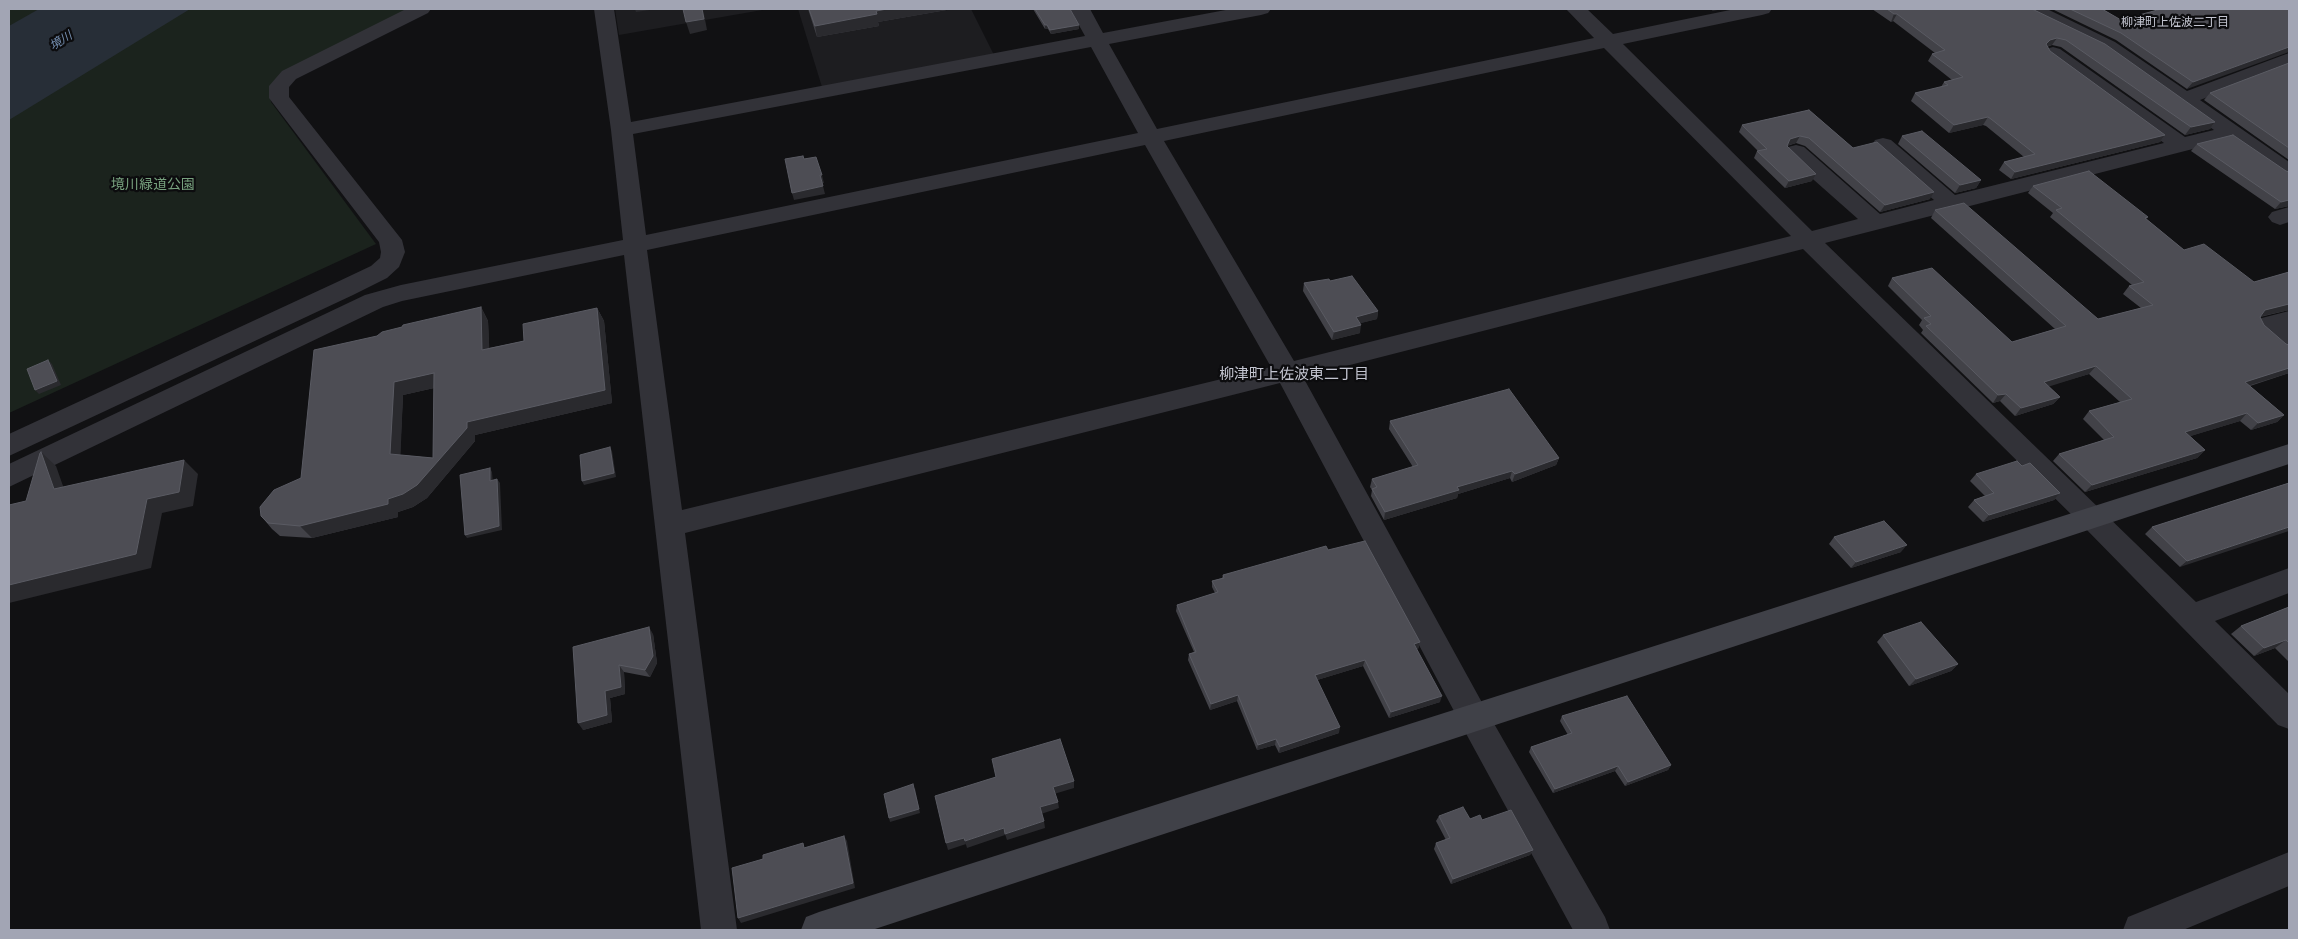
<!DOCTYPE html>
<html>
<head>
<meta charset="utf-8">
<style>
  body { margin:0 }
  #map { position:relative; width:2298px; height:939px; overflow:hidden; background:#111113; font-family:"PT Sans",sans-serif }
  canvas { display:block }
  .frame { position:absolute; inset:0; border:10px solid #a2a5b4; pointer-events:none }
</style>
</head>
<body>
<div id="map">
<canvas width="2298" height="939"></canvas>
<div class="frame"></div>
</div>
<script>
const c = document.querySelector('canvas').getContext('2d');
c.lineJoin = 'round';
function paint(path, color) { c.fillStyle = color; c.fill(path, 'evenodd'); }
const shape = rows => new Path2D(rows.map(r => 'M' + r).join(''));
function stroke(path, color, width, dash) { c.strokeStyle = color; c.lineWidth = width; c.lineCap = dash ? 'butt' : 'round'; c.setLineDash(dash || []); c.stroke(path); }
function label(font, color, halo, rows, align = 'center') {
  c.font = font + ' "PT Sans","Noto Sans JP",sans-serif'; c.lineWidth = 4.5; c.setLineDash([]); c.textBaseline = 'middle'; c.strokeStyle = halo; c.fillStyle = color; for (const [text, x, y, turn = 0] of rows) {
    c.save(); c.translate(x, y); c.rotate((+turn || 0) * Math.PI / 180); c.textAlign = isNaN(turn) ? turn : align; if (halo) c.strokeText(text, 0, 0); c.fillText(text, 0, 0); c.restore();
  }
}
paint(shape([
  [615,9,768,9,619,35],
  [798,9,971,9,994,55,822,87]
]), '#1d1d20');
paint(shape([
  [9,9,412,9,282,73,269,87,271,102,376,244,9,413]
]), '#1b231d');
paint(shape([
  [39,9,190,9,9,120,9,26]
]), '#272e37');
paint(shape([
  [406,9,431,9,428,13,296,79,289,87,289,97,402,240,405,252,399,267,387,278,353,295,9,456,9,434,335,283,371,266,380,258,381,252,379,242,272,102,269,98,269,86,282,71,406,9],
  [594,9,614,9,631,122,1085,36,1070,9,1090,9,1103,33,1231,9,1271,9,1268,13,1261,15,1109,44,1157,129,1594,38,1566,9,1587,9,1613,34,1735,9,1772,9,1769,13,1762,15,1623,44,1812,231,1858,219,1788,157,1785,152,1788,147,1796,145,1804,147,1880,214,1934,200,1875,150,1872,145,1875,140,1883,138,1891,140,1955,195,2164,143,2046,57,2043,53,2046,49,2053,47,2060,49,2185,137,2214,130,2101,50,2025,13,2022,9,2047,9,2115,42,2187,91,2289,53,2289,66,2200,100,2289,162,2289,179,2281,177,2228,140,1825,243,2196,602,2289,568,2289,593,2215,621,2289,694,2289,729,2278,725,2083,526,1803,249,1303,377,1485,708,1605,917,1610,930,1573,930,1463,728,1280,383,685,533,737,930,701,930,624,255,402,301,383,307,9,487,9,464,365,295,401,285,623,240,611,130,594,9],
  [1091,47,1138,133,646,235,633,134,1091,47],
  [1604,48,1791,236,1294,361,1164,141,1604,48],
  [1145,145,1271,367,682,510,647,250,1145,145],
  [2289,207,2289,222,2280,225,2272,222,2268,217,2272,212,2289,207],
  [2289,311,2288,329,2289,353,2280,350,2258,331,2255,325,2258,319,2289,311],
  [2289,852,2289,886,2183,930,2123,930,2128,917,2289,852]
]), '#323238');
paint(shape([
  [2289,444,2289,464,872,930,801,930,806,917,819,912,2289,444]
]), '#404148');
paint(shape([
  [808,9,952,9,878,22,879,26,817,37],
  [1033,9,1070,9,1079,29,1051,34,1048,29,1045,29],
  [1872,9,2028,9,2215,122,2210,129,2185,135,2061,47,2052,45,2047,47,2050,51,2165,135,2160,142,2011,179,1999,170,2004,162,2024,157,1986,126,1983,125,1949,133,1911,101,1915,93,1941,87,1944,82,1952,80,1928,61,1932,54,1935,53,1893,21,1891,22],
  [2052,9,2102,9,2121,20,2289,9,2187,89,2116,40],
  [2289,63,2289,160,2204,100,2210,93],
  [1809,110,1853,148,1930,199,1880,212,1805,146,1796,143,1787,146,1812,181,1785,188,1754,158,1757,151,1758,151,1739,132,1742,125],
  [1902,136,1981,180,1976,188,1955,193,1898,144],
  [2197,144,2289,172,2289,206,2275,209,2191,151],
  [2033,186,2148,217,2146,219,2184,250,2254,282,2289,272,2289,310,2260,317,2289,373,2250,386,2284,415,2277,422,2251,430,2240,421,2190,436,2205,450,2197,458,2085,492,2053,461,2059,454,2104,440,2083,419,2089,411,2120,402,2089,374,2048,386,2060,397,2053,404,2015,416,2000,401,1993,403,1921,333,1923,330,1919,325,1922,320,1888,286,1892,278,2012,342,2055,329,1931,218,1935,210,2098,319,2141,308,2123,294,2129,286,2132,285,2050,217,2053,213,2028,193],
  [1330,281,1378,311,1377,319,1360,323,1360,333,1332,340,1303,291,1304,283],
  [481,307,488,321,489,348,524,341,597,308,604,321,612,403,475,435,475,441,427,498,413,507,398,512,398,517,312,538,280,536,272,529,261,516,301,478,377,336,402,327],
  [434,388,433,458,400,455,403,395],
  [1390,421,1559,458,1556,465,1512,482,1510,478,1458,494,1457,498,1384,520,1371,496,1372,490,1370,487,1372,479,1413,467,1389,429],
  [2022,466,2060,493,2054,500,1983,522,1968,507,1974,500,1985,496,1970,481,1976,474],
  [2289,483,2180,567,2145,534,2152,527],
  [1834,537,1901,552,1851,568,1829,544],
  [1328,550,1420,642,1418,649,1416,649,1440,702,1389,718,1363,666,1317,680,1339,733,1279,753,1275,745,1257,750,1237,701,1210,710,1188,660,1189,654,1194,652,1176,611,1177,605,1215,593,1212,587,1212,581,1222,578,1223,575],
  [2289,607,2289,662,2275,648,2254,656,2231,634,2241,626],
  [653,634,657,663,650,677,624,672,625,694,610,698,612,722,583,730,573,647],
  [1883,635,1958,664,1951,671,1909,686,1877,642],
  [1562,716,1671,765,1668,770,1625,786,1615,771,1553,793,1529,752,1531,747,1568,735,1560,721],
  [1439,816,1482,820,1533,850,1530,855,1451,884,1434,849,1436,843,1446,840,1436,821]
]), '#424248');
paint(shape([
  [635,9,656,9,636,12],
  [702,9,703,9,707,30,690,34,686,22],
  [887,9,952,9,878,22,879,26,817,37,815,26],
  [1713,9,1724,9,1712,11],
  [1894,14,1897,14,1893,21,1891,22],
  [1045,25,1047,25,1048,29,1045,29],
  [1079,25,1079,29,1051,34,1050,30],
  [2057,38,2052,45,2045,47,2046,44,2050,40],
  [2289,47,2289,52,2187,89,2193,82],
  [1988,117,1983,125,1949,133,1954,125],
  [2215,122,2210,129,2185,135,2191,127],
  [2165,135,2160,142,2011,179,2015,172],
  [1800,136,1796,143,1786,146,1790,139],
  [1816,174,1812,181,1785,188,1789,181],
  [820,175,822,175,824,183,822,183],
  [1981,180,1976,188,1955,193,1960,185],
  [823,186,825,194,794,200,792,193],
  [1934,192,1930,199,1880,212,1885,205],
  [2289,200,2289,206,2275,209,2281,202],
  [2289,304,2289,310,2258,317,2265,310],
  [481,307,488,321,490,363,482,350],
  [597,308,604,321,612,403,475,435,475,441,427,498,413,507,398,512,398,517,312,538,300,526,388,499,467,428,467,422],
  [1378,311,1377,319,1354,325,1356,317],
  [1361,325,1360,333,1332,340,1334,332],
  [48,360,52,364,61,385,39,394,35,390],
  [2096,366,2089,374,2038,390,2044,382],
  [2289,368,2289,373,2238,389,2245,382],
  [434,373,443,386,403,395,400,467,390,454,394,382],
  [2006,394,2000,401,1993,403,1998,395],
  [2060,397,2053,404,2015,416,2021,408],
  [2247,413,2240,421,2178,440,2185,432],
  [2284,415,2277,422,2251,430,2258,423],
  [610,447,612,451,616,477,584,485,582,481],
  [2205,450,2197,458,2085,492,2092,485],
  [41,452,56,466,69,503,54,489],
  [1559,458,1556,465,1512,482,1515,474],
  [184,460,198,474,193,506,162,513,151,568,9,603,9,585,147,499],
  [490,468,492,472,493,484,490,481],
  [1512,471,1510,478,1458,494,1457,498,1384,520,1385,512,1457,487],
  [497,479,500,483,502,530,467,538,465,535],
  [2060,493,2054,500,1983,522,1989,515],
  [2289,527,2289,531,2180,567,2187,561],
  [1907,545,1901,552,1851,568,1856,562],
  [649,627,653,634,657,663,650,677,645,670],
  [2286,640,2275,648,2254,656,2264,648],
  [1420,642,1418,649,1412,651,1414,644],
  [1365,660,1363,666,1314,681,1315,675],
  [1958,664,1951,671,1909,686,1916,679],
  [619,665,624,672,625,694,610,698,612,722,583,730,578,723,605,691],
  [1238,695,1237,701,1210,710,1211,704],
  [1442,696,1440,702,1389,718,1391,712],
  [1340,727,1339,733,1279,753,1280,747],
  [1276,739,1275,745,1257,750,1258,745],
  [1671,765,1668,770,1625,786,1628,782],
  [1618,766,1615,771,1553,793,1555,789],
  [1074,781,1074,788,1054,794,1053,787],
  [915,788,920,813,890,822,889,818],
  [1058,802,1059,808,1041,814,1040,807],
  [1044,821,1045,828,1007,840,1005,834],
  [1004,828,1005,835,967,848,965,841],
  [844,836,847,841,855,888,741,923,738,918],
  [964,838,966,844,948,850,946,843],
  [1533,850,1530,855,1451,884,1453,879]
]), '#2a2a2e');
const building = shape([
  [683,9,702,9,704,19,686,22,683,9],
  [809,9,887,9,876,11,877,14,815,26,809,9],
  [1035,9,1070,9,1079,25,1050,30,1047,25,1045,25,1035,9],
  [1887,9,2032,9,2105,44,2215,122,2191,127,2066,40,2057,38,2050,40,2046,44,2050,51,2165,135,2015,172,2004,162,2035,154,1991,119,1988,117,1954,125,1915,93,1948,85,1944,82,1963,77,1932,54,1945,50,1897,14,1894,14,1887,9],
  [2070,9,2102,9,2121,20,2161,9,2289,9,2289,47,2193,82,2121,33,2070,9],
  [2289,63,2289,148,2210,93,2289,63],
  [1809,110,1853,148,1877,142,1934,192,1885,205,1809,138,1800,136,1790,139,1787,146,1816,174,1789,181,1757,151,1767,149,1742,125,1809,110],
  [1922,131,1981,180,1960,185,1902,136,1922,131],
  [2233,135,2286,171,2289,172,2289,200,2281,202,2197,144,2233,135],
  [803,156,804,159,816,157,822,175,820,175,823,186,792,193,785,159,803,156],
  [2089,171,2148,217,2145,218,2184,250,2204,244,2254,282,2289,272,2289,304,2265,310,2260,317,2264,325,2286,344,2289,345,2289,368,2245,382,2284,415,2258,423,2247,413,2185,432,2205,450,2092,485,2059,454,2114,437,2089,411,2132,399,2096,366,2044,382,2060,397,2021,408,2006,394,1998,395,1926,326,1931,324,1924,318,1931,316,1892,278,1932,268,2012,342,2066,326,1935,210,1964,203,2098,319,2153,305,2129,286,2144,282,2056,210,2062,208,2033,186,2089,171],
  [1352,276,1378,311,1356,317,1361,325,1334,332,1304,283,1329,279,1330,281,1352,276],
  [481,307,482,350,524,341,523,324,597,308,605,390,467,422,467,428,417,485,403,494,388,499,388,504,300,526,268,523,261,516,260,507,274,490,301,478,314,350,377,336,382,332,402,327,403,325,481,307],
  [434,373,433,458,390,454,394,382,434,373],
  [48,360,57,381,35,390,27,369,48,360],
  [1509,389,1559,458,1515,474,1512,471,1457,487,1459,490,1385,512,1372,489,1377,487,1372,479,1418,465,1390,421,1509,389],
  [610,447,614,473,582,481,580,455,610,447],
  [41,452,54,489,184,460,179,492,147,499,136,554,9,585,9,505,26,501,40,453,41,452],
  [2017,461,2022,466,2030,463,2060,493,1989,515,1974,500,1994,493,1976,474,2017,461],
  [490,468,490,481,497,479,499,526,465,535,460,475,490,468],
  [2289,483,2289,527,2187,561,2152,527,2289,483],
  [1884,521,1907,545,1856,562,1834,537,1884,521],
  [1365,541,1420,642,1414,644,1442,696,1391,712,1365,660,1315,675,1340,727,1280,747,1276,739,1258,745,1238,695,1211,704,1189,654,1196,652,1177,605,1218,592,1212,581,1224,578,1223,575,1326,546,1328,550,1365,541],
  [2289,607,2289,643,2286,640,2264,648,2241,626,2289,607],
  [1921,622,1958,664,1916,679,1883,635,1921,622],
  [649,627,653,656,645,670,619,665,621,687,605,691,607,715,578,723,573,647,649,627],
  [1627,696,1671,765,1628,782,1618,766,1555,789,1531,747,1572,733,1562,716,1627,696],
  [1060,739,1074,781,1053,787,1058,802,1040,807,1044,821,1005,834,1004,828,965,841,964,838,946,843,935,796,996,777,992,759,1060,739],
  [913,784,919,809,889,818,884,794,913,784],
  [1463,807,1470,819,1480,815,1482,820,1511,810,1533,850,1453,879,1436,843,1450,838,1439,816,1463,807],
  [844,836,853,883,738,918,732,868,763,859,763,855,803,843,804,848,844,836]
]);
paint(building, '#4d4d54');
stroke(building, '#5a5b63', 1);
label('12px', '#c3c5d0', '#0c0c0e', [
  ["柳津町上佐波二丁目",2175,23]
]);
label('italic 12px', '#7690b2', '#0c0c0e', [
  ["境川",61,41,-32]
]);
label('14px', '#77a17e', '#0c0c0e', [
  ["境川緑道公園",153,185]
]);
label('15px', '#c3c5d0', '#0c0c0e', [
  ["柳津町上佐波東二丁目",1294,375]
]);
</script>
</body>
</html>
